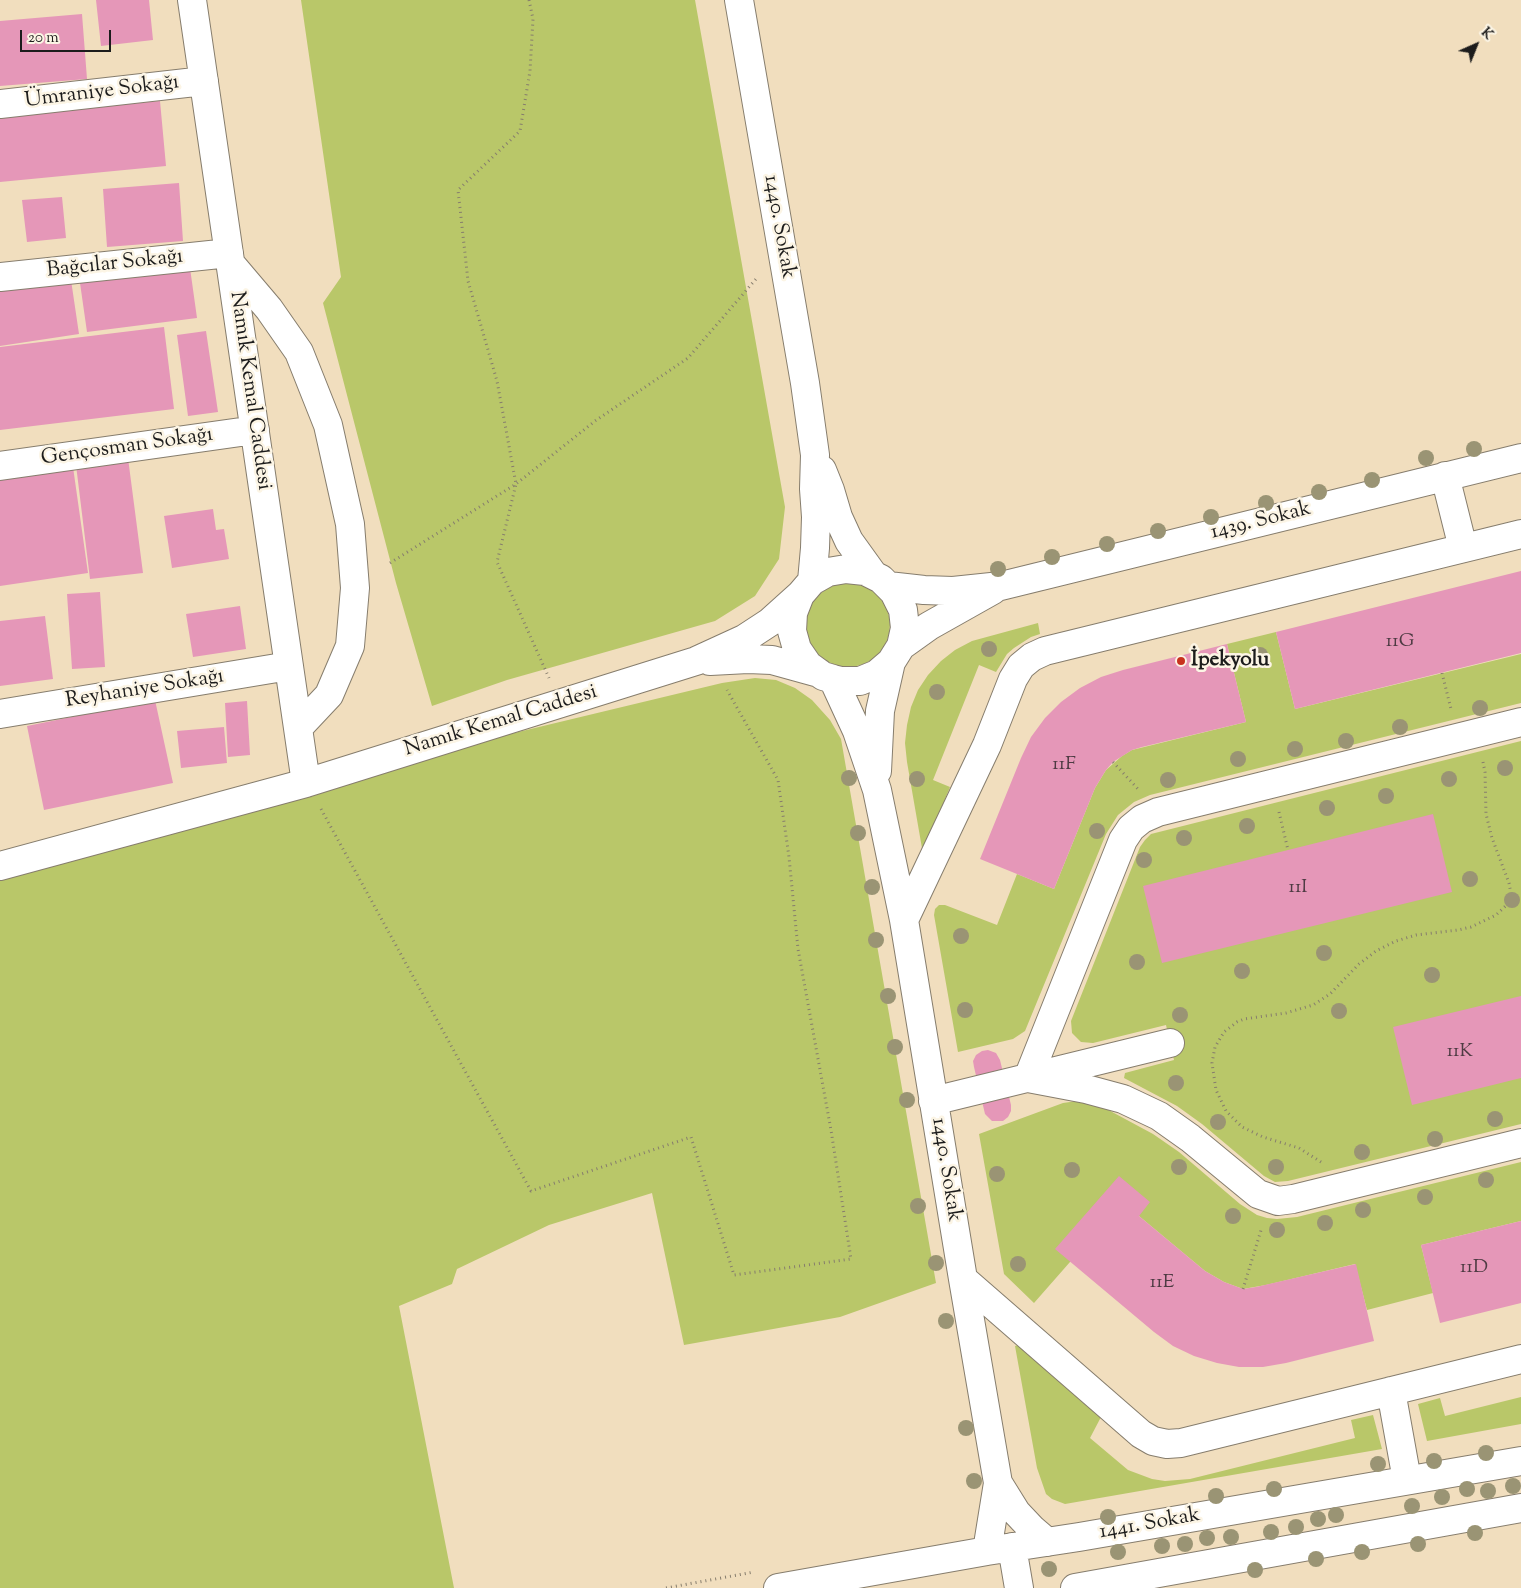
<!DOCTYPE html>
<html>
<head>
<meta charset="utf-8">
<style>
  body { margin:0 }
  #map { position:relative; width:1521px; height:1588px; overflow:hidden; background:#f1debe; font-family:"Sorts Mill Goudy",serif }
  canvas { display:block }
  .north { position:absolute; left:1451px; top:20px; width:50px; height:50px; -webkit-text-stroke:4px #fcf5e5; paint-order:stroke; rotate:44deg; font-size:14px; font-weight:700; line-height:20px; text-align:center; color:#1c1c1c }
  .north::after { content:''; display:block; margin:auto; width:18px; height:22px; background:#1c1c1c; clip-path:polygon(50% 0,100% 100%,50% 72%,0 100%) }
  .scale { position:absolute; left:20px; top:30px; width:91px; height:22px; box-sizing:border-box; border:2px solid #1c1c1c; border-top:0; padding-left:6px; font-size:15px; line-height:18px; white-space:nowrap; color:#1c1c1c; -webkit-text-stroke:4px #fcf5e5; paint-order:stroke }
</style>
</head>
<body>
<div id="map">
<canvas width="1521" height="1588"></canvas>
<div class="north">K</div>
<div class="scale">20 m</div>
</div>
<script>
const c = document.querySelector('canvas').getContext('2d');
c.lineJoin = 'round';
function paint(path, color) { c.fillStyle = color; c.fill(path, 'evenodd'); }
const shape = rows => new Path2D(rows.map(r => 'M' + r).join(''));
function stroke(path, color, width, dash) { c.strokeStyle = color; c.lineWidth = width; c.lineCap = dash ? 'butt' : 'round'; c.setLineDash(dash || []); c.stroke(path); }
function label(font, color, halo, rows, align = 'center') {
  c.font = font + ' "Sorts Mill Goudy",serif'; c.lineWidth = 5; c.setLineDash([]); c.textBaseline = 'middle'; c.strokeStyle = halo; c.fillStyle = color; for (const [text, x, y, turn = 0] of rows) {
    c.save(); c.translate(x, y); c.rotate((+turn || 0) * Math.PI / 180); c.textAlign = isNaN(turn) ? turn : align; if (halo) c.strokeText(text, 0, 0); c.fillText(text, 0, 0); c.restore();
  }
}
paint(shape([
  [301,0,695,0,785,507,779,559,755,596,715,621,507,680,432,706,396,583,323,303,341,277],
  '806 625a42 42 0 1 1 84 0a42 42 0 1 1-84 0Z',
  [1038,623,1040,634,1031,637,1014,648,1007,654,996,672,979,665,933,780,950,787,923,854,907,762,905,743,907,725,911,707,918,690,928,675,941,661,955,650,972,641],
  [1276,632,1295,709,1521,654,1521,703,1150,795,1134,802,1118,815,1106,834,1025,1031,1013,1039,958,1052,934,915,935,909,939,905,945,905,997,925,1017,874,1054,889,1095,788,1106,770,1122,756,1132,750,1246,722,1227,644],
  [755,678,776,680,795,688,812,700,830,720,841,739,936,1283,840,1317,684,1345,652,1193,549,1225,457,1269,452,1284,399,1306,454,1588,0,1588,0,873,306,783,722,683],
  [1521,741,1521,1124,1288,1181,1275,1182,1264,1176,1202,1124,1177,1106,1124,1078,1125,1073,1174,1060,1166,1025,1093,1043,1081,1042,1072,1033,1071,1021,1140,847,1145,840,1151,834],
  [1077,1101,1101,1106,1153,1134,1179,1152,1240,1204,1257,1215,1267,1218,1277,1219,1297,1217,1521,1162,1521,1221,1421,1245,1433,1293,1367,1310,1355,1264,1266,1285,1243,1289,1224,1282,1205,1271,1139,1216,1070,1262,1034,1303,1004,1274,979,1134,1063,1103],
  [1021,1344,1101,1417,1090,1438,1128,1470,1152,1479,1165,1481,1190,1479,1355,1438,1351,1420,1373,1415,1382,1449,1065,1504,1052,1499,1046,1494,1037,1468,1015,1346],
  [1521,1397,1521,1424,1427,1441,1418,1404,1440,1398,1445,1416]
]), '#b9c769');
paint(shape([
  [96,0,149,0,153,40,101,46],
  [82,14,87,79,0,86,0,21],
  [160,101,166,166,0,182,0,116],
  [179,183,183,241,107,247,103,189],
  [62,197,66,238,27,242,22,200],
  [190,268,197,318,87,332,80,283],
  [71,280,79,334,0,346,0,290],
  [164,327,174,409,0,430,0,347],
  [206,331,218,412,188,416,177,335],
  [128,458,143,573,90,579,76,465],
  [73,467,88,573,0,586,0,477],
  [213,509,216,530,224,529,229,559,172,568,164,516],
  [1521,571,1521,653,1295,709,1276,632],
  [100,592,105,667,72,669,67,594],
  [240,606,246,649,193,657,186,614],
  [45,616,53,679,0,686,0,621],
  [1227,644,1246,722,1142,747,1132,750,1113,762,1106,770,1095,788,1054,889,980,859,1021,758,1031,737,1045,718,1061,702,1080,688,1101,677,1123,670],
  [155,700,173,783,44,810,27,726],
  [247,701,250,755,228,757,225,703],
  [224,727,227,763,181,768,177,731],
  [1433,814,1452,892,1162,963,1143,886],
  [1521,996,1521,1078,1412,1105,1393,1027],
  [988,1050,996,1053,1000,1060,1011,1105,1011,1111,1008,1117,1003,1121,992,1121,985,1114,974,1067,973,1061,976,1055,982,1051],
  [1119,1176,1150,1202,1139,1216,1205,1271,1224,1282,1243,1289,1256,1287,1356,1264,1374,1341,1286,1363,1263,1367,1239,1367,1217,1363,1194,1356,1173,1346,1154,1332,1055,1249],
  [1521,1221,1521,1303,1440,1323,1421,1245]
]), '#e597b8');
const minor = shape([
  [192,0,306,783],
  [739,0,805,383,815,455,814,489,816,517,815,548,812,581],
  [0,104,204,81],
  [230,263,269,309,299,352,328,425,350,524,355,588,350,646,329,695,298,728],
  [0,277,229,253],
  [0,466,255,430],
  [822,470,830,490,838,517,849,541,872,573],
  [1445,476,1463,548],
  [888,586,924,590,953,591,1001,586,1521,458],
  [901,646,929,626,993,590],
  [710,661,748,659,772,660,819,673],
  [833,679,857,731,877,790,904,920,963,1279,998,1483,987,1551],
  [0,714,289,666],
  [1521,722,1158,812,1142,819,1131,828,1123,840,1028,1078,1086,1089,1123,1099,1159,1116,1190,1138,1258,1194,1278,1201,1293,1199,1521,1143],
  [877,771,880,711,891,662,901,646,905,628,903,610,894,592,881,579,865,571,846,569,828,572,812,581,800,595,793,613,792,631,797,649,808,665,823,676,833,679,841,681,860,681,877,674,891,662],
  [0,866,306,783,696,661,744,639,770,622,800,595],
  [904,920,987,745,1013,679,1021,666,1032,657,1045,651,1521,534],
  [933,1101,1170,1043],
  [963,1279,1141,1434,1153,1441,1167,1444,1181,1443,1521,1359],
  [1391,1391,1407,1480],
  [998,1483,1016,1512,1033,1530,1047,1542],
  [1012,1547,1019,1588],
  [778,1588,987,1551,1079,1537,1521,1461],
  [1075,1588,1521,1508]
]);
stroke(minor, '#867d6d', 30);
stroke(shape([
  [529,0,533,19,530,71,520,131,458,190,468,281,497,381,516,484,497,562,549,678],
  [390,563,516,484,595,421,688,358,756,279],
  [1442,673,1451,709],
  [1113,762,1138,789],
  [1483,762,1485,772,1486,814,1492,838,1509,883,1512,900],
  [321,809,531,1191,691,1137,734,1275,851,1259,831,1130,798,949,789,857,778,780,727,690],
  [1279,812,1288,850],
  [1512,900,1521,901],
  [1321,1162,1299,1148,1263,1137,1242,1127,1226,1111,1216,1090,1212,1063,1215,1047,1224,1032,1237,1022,1244,1019,1286,1013,1313,1005,1330,994,1359,964,1376,951,1396,941,1416,935,1458,930,1471,927,1496,915,1512,900],
  [1243,1289,1262,1227],
  [666,1588,754,1572]
]), '#867d6d', 3, [1, 4]);
stroke(minor, '#fff', 28);
c.fillStyle = '#9a9474';
for (const [x, y] of [
  [1474,449],
  [1426,458],
  [1372,480],
  [1319,492],
  [1266,503],
  [1211,517],
  [1158,531],
  [1107,544],
  [1052,557],
  [998,569],
  [989,649],
  [1260,655],
  [937,692],
  [1480,708],
  [1400,727],
  [1346,741],
  [1295,749],
  [1238,759],
  [1505,768],
  [849,778],
  [917,779],
  [1449,779],
  [1168,780],
  [1386,796],
  [1327,808],
  [1247,826],
  [1097,831],
  [858,833],
  [1184,838],
  [1144,860],
  [1470,879],
  [872,887],
  [1512,900],
  [961,936],
  [876,940],
  [1324,953],
  [1137,962],
  [1242,971],
  [1432,975],
  [888,996],
  [965,1010],
  [1339,1011],
  [1180,1015],
  [895,1047],
  [1176,1083],
  [907,1100],
  [1495,1119],
  [1218,1122],
  [1435,1139],
  [1362,1152],
  [1179,1167],
  [1276,1167],
  [1072,1170],
  [997,1174],
  [1486,1180],
  [1425,1197],
  [918,1206],
  [1363,1210],
  [1233,1216],
  [1325,1223],
  [1277,1230],
  [936,1263],
  [1018,1264],
  [946,1321],
  [966,1428],
  [1486,1453],
  [1434,1461],
  [1378,1464],
  [974,1481],
  [1513,1486],
  [1274,1489],
  [1467,1489],
  [1488,1491],
  [1216,1496],
  [1442,1497],
  [1412,1506],
  [1336,1515],
  [1108,1517],
  [1318,1519],
  [1296,1527],
  [1271,1532],
  [1475,1533],
  [1231,1537],
  [1207,1538],
  [1185,1544],
  [1418,1544],
  [1162,1546],
  [1118,1552],
  [1362,1552],
  [1316,1559],
  [1049,1569],
  [1255,1570]
]) { c.beginPath(); c.arc(x, y, 8, 0, 2 * Math.PI); c.fill(); }
for (const [x, y, r, color] of [
  [1181,661,5,"#c8321e"]
]) { const dot = new Path2D(); dot.arc(x, y, r, 0, 2 * Math.PI); c.fillStyle = color; c.fill(dot); stroke(dot, '#fcf5e5', 2); }
label('19px', '#4e3b43', null, [
  ["11G",1400,643],
  ["11F",1064,766],
  ["11I",1298,889],
  ["11K",1460,1053],
  ["11D",1474,1269],
  ["11E",1162,1284]
]);
label('21px', '#1c1c1c', '#fcf5e5', [
  ["Ümraniye Sokağı",102,93,-7],
  ["1440. Sokak",778,227,80],
  ["Bağcılar Sokağı",115,265,-6],
  ["Namık Kemal Caddesi",249,391,82],
  ["Gençosman Sokağı",127,448,-8],
  ["1439. Sokak",1261,522,-14],
  ["Reyhaniye Sokağı",145,690,-9],
  ["Namık Kemal Caddesi",501,722,-17],
  ["1440. Sokak",945,1170,81],
  ["1441. Sokak",1150,1525,-10]
]);
label('bold 21px', '#1c1c1c', '#fcf5e5', [
  ["İpekyolu",1191,661]
], 'left');
</script>
</body>
</html>
